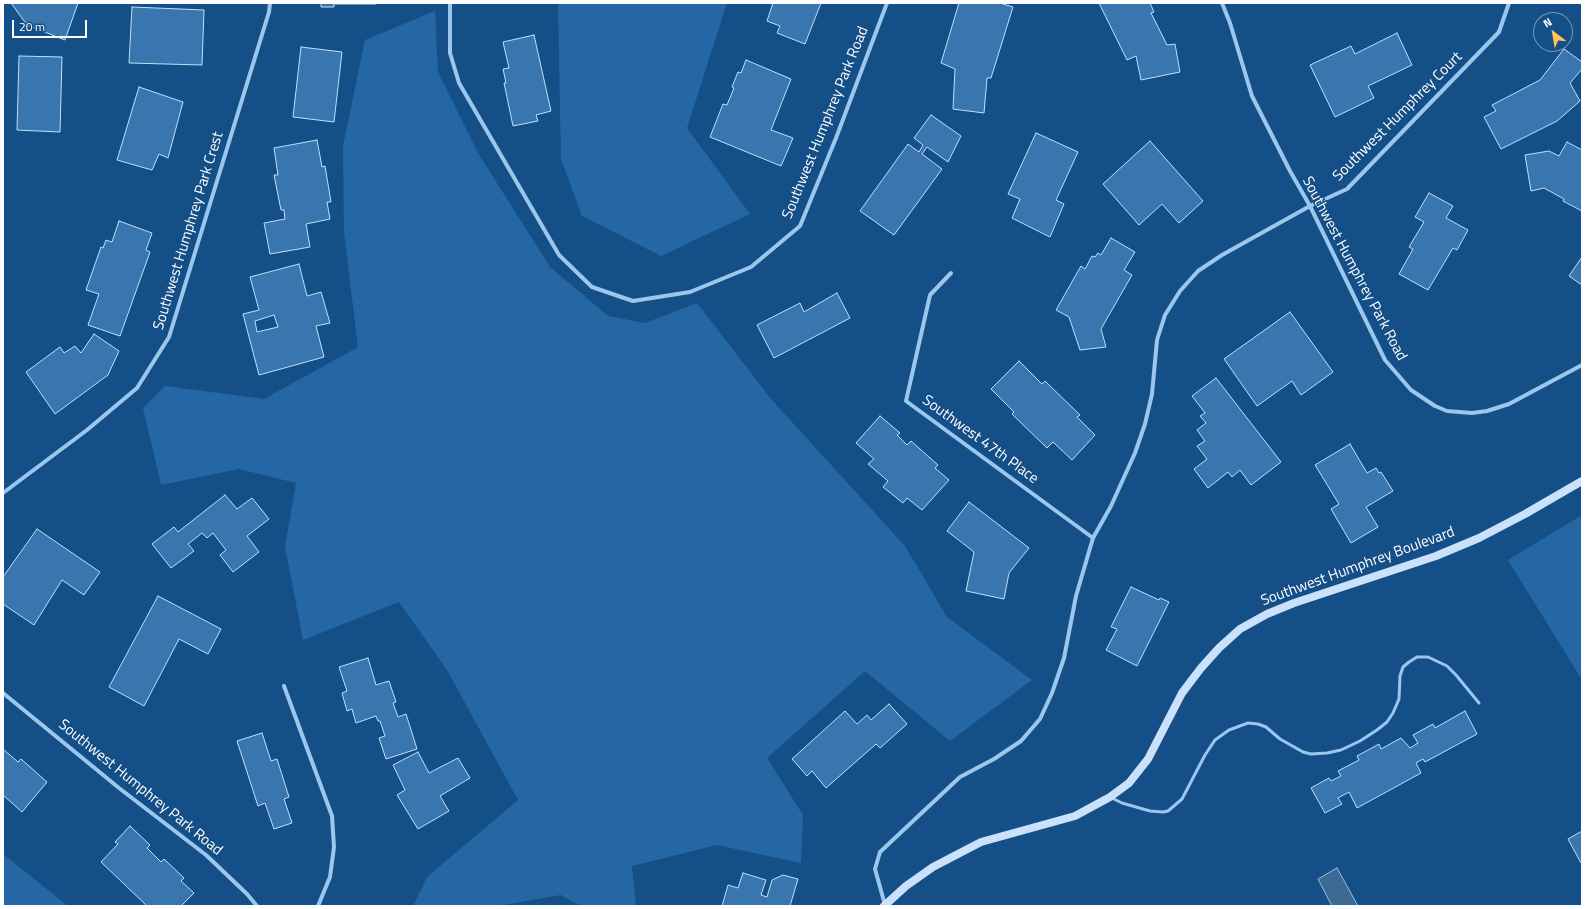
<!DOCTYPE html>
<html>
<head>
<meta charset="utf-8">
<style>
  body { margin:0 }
  #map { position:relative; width:1585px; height:909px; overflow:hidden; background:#154f87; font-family:"Titillium Web",sans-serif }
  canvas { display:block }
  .frame { position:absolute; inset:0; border:4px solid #fff; pointer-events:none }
  .north { position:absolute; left:1533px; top:12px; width:40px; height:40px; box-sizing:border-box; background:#154f87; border:1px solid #7395b7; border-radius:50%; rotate:329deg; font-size:11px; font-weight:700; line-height:16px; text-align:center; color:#fff }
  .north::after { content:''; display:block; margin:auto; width:14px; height:18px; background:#ffc359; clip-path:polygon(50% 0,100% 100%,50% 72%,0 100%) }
  .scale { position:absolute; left:12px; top:20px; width:75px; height:18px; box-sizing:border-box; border:2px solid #fff; border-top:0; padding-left:5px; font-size:12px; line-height:14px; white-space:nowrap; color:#fff; -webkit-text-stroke:3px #154f87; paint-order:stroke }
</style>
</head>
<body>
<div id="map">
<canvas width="1585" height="909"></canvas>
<div class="frame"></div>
<div class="north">N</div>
<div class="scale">20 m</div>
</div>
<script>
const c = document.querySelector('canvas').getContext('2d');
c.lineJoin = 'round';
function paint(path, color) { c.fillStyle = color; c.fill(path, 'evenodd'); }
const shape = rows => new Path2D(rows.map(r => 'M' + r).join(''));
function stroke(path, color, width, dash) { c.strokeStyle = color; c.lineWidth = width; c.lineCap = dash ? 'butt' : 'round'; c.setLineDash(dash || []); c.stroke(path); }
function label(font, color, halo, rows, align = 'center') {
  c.font = font + ' "Titillium Web",sans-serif'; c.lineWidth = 3; c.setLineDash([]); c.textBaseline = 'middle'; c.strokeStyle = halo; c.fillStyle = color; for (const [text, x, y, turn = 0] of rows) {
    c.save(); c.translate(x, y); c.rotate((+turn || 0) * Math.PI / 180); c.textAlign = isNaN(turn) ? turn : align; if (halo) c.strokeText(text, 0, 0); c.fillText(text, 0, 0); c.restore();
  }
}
paint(shape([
  [558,3,727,3,687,128,750,214,661,256,582,216,561,159],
  [435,11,438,72,478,153,550,267,608,316,645,323,697,303,771,399,905,546,947,617,1032,680,950,741,865,671,767,758,803,815,801,863,717,845,632,866,636,906,581,906,561,895,498,906,413,906,427,877,518,800,447,670,399,602,303,640,285,547,296,483,239,469,161,485,143,408,165,386,264,399,358,347,344,232,343,146,365,40],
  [1582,515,1582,680,1508,560],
  [3,854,68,906,3,906]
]), '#2567a5');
const water = shape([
  [1337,868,1358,906,1332,906,1318,879,1337,868]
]);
paint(water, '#3e6993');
stroke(water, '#8dc3f1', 1);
const building = shape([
  [11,3,78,3,65,40,27,25,11,3],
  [321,3,376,3,376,4,334,4,334,7,321,7,321,3],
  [773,3,821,3,805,44,777,33,780,26,767,21,773,3],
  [959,3,1000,3,1013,7,991,78,987,78,984,113,953,109,955,69,941,63,959,3],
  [1099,3,1150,3,1154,12,1151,13,1167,45,1175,44,1180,72,1141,80,1136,56,1127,60,1099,3],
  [132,7,204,10,202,65,129,63,132,7],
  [1397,33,1412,65,1368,86,1374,98,1335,117,1310,65,1351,46,1355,54,1397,33],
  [534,35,551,111,536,115,538,121,513,126,504,83,506,83,503,69,509,68,503,42,534,35],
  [301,47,342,52,334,122,293,117,301,47],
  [1564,49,1582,62,1582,69,1570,83,1580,101,1557,121,1501,149,1484,117,1496,111,1492,105,1540,80,1564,49],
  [19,56,62,57,60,132,17,130,19,56],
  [746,60,791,79,771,130,793,138,781,166,710,137,723,104,727,105,734,88,732,87,738,72,741,73,746,60],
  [139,87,183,102,168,158,159,154,152,170,117,160,139,87],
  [931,115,961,136,948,162,927,147,922,154,942,169,894,235,860,211,908,144,919,152,923,145,914,138,931,115],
  [1036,133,1078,152,1056,200,1064,204,1050,237,1012,218,1020,199,1008,194,1036,133],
  [317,140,322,167,325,166,331,202,327,202,330,219,306,224,310,247,270,254,264,223,285,219,284,210,281,210,274,175,278,175,274,148,317,140],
  [1150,141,1203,201,1179,223,1162,204,1139,225,1103,184,1150,141],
  [1567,142,1582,150,1582,211,1563,201,1564,199,1544,188,1531,191,1525,155,1549,151,1559,156,1567,142],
  [1429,193,1453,206,1446,218,1468,230,1457,250,1453,248,1428,290,1399,274,1413,249,1409,247,1424,222,1415,217,1429,193],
  [119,221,152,233,146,250,150,252,120,336,88,325,99,294,86,290,101,247,103,248,106,240,112,242,119,221],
  [1111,238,1135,252,1124,270,1132,275,1101,329,1106,347,1080,350,1069,317,1056,310,1081,266,1085,269,1092,256,1095,257,1098,253,1101,255,1111,238],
  [1582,257,1582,285,1569,276,1582,257],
  [299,264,307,296,321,292,330,323,316,326,324,357,259,375,243,314,259,310,250,277,299,264],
  [274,315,278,327,257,332,255,321,274,315],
  [837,293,850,318,774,358,757,325,800,303,804,312,837,293],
  [1290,312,1333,372,1301,395,1292,381,1257,406,1224,359,1290,312],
  [94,334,119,351,108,375,55,414,26,372,60,347,64,353,75,346,81,353,94,334],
  [1019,361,1042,384,1045,381,1080,415,1077,417,1095,435,1072,460,1053,442,1047,448,1012,414,1014,412,991,389,1019,361],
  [1216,378,1281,462,1251,485,1240,470,1232,477,1228,472,1208,488,1194,469,1207,459,1197,446,1205,441,1197,430,1206,423,1200,416,1205,413,1192,396,1216,378],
  [880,416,900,433,897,435,907,445,911,441,938,465,935,468,949,480,922,510,907,498,903,503,883,487,888,481,868,464,874,459,856,443,880,416],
  [1350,444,1367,473,1376,468,1379,473,1381,472,1393,491,1366,507,1378,527,1351,543,1331,509,1339,504,1315,465,1350,444],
  [225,495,237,509,252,498,269,519,247,536,259,552,233,572,220,555,226,550,213,533,207,538,202,533,188,544,194,551,171,568,152,544,174,527,178,532,225,495],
  [969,502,1029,548,1009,573,1004,599,966,591,974,552,947,531,969,502],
  [37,529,100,572,84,595,62,580,34,625,3,604,3,577,37,529],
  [1131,587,1159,600,1160,598,1169,602,1137,666,1106,650,1117,629,1111,627,1131,587],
  [158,596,221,629,208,654,179,639,144,706,109,687,158,596],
  [368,658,376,685,389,681,396,702,393,703,398,717,406,714,417,749,386,759,379,738,385,736,380,721,378,721,376,716,356,723,352,709,347,711,342,693,347,691,339,667,368,658],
  [889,704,907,724,880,748,876,744,826,788,812,771,807,776,792,759,845,711,857,724,867,715,871,720,889,704],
  [1465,711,1477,734,1425,762,1423,759,1416,763,1421,773,1357,808,1349,792,1338,798,1342,804,1325,813,1311,788,1329,778,1331,781,1341,776,1338,771,1359,760,1357,756,1379,744,1381,749,1401,738,1410,748,1418,743,1413,735,1433,724,1435,728,1465,711],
  [262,733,271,761,277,759,289,797,284,799,292,823,274,829,265,803,258,806,237,741,262,733],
  [3,749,18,762,21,759,47,782,22,812,3,795,3,749],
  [418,752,429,773,458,758,470,778,440,796,449,811,418,829,397,795,405,790,393,765,418,752],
  [130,826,150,845,147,848,161,862,164,859,184,878,181,881,194,893,181,906,147,906,101,862,118,844,115,842,130,826],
  [1582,831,1582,863,1581,863,1568,839,1582,831],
  [743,873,766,880,761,895,767,897,772,880,783,875,798,879,790,906,722,906,728,885,738,888,743,873]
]);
paint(building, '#3976af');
stroke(building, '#c1dffa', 1);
stroke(shape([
  [1110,797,1122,803,1150,811,1163,812,1168,811,1182,799,1205,755,1215,740,1229,730,1248,723,1258,724,1266,727,1280,739,1303,752,1311,754,1327,753,1341,750,1360,741,1377,730,1387,722,1393,713,1399,699,1400,676,1403,667,1409,662,1417,657,1428,657,1447,666,1456,675,1479,703]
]), '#9bc7ee', 3);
stroke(shape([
  [450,3,450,53,459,83,559,255,592,287,633,301,690,292,751,267,800,226,836,138,887,3],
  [1222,3,1230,23,1252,96,1290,171,1310,206,1385,360,1411,390,1435,406,1447,411,1472,413,1487,411,1509,404,1582,365],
  [951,273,930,295,906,401,1093,538],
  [3,493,87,430,137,388,169,337,269,12,270,3],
  [284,686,332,816,334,847,330,877,318,906],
  [3,693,119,788,206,855,247,894,257,906],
  [885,905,875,869,880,852,960,777,994,759,1021,741,1040,719,1052,693,1064,658,1076,596,1093,538,1111,506,1135,453,1145,424,1152,394,1157,340,1165,315,1180,291,1198,271,1222,255,1310,206,1347,189,1499,32,1509,3]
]), '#9bc7ee', 4);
stroke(shape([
  [884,906,906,886,933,867,981,842,1075,816,1110,797,1129,783,1148,759,1182,693,1201,668,1219,648,1240,629,1267,614,1294,603,1436,556,1479,538,1525,514,1582,481]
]), '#c9e1fa', 8);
label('15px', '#fff', '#154f87', [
  ["Southwest Humphrey Court",1398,117,-45],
  ["Southwest Humphrey Park Road",826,123,-68],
  ["Southwest Humphrey Park Crest",189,231,-73],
  ["Southwest Humphrey Park Road",1354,269,62],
  ["Southwest 47th Place",980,440,36],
  ["Southwest Humphrey Boulevard",1358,567,-20],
  ["Southwest Humphrey Park Road",140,788,39]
]);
</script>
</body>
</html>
